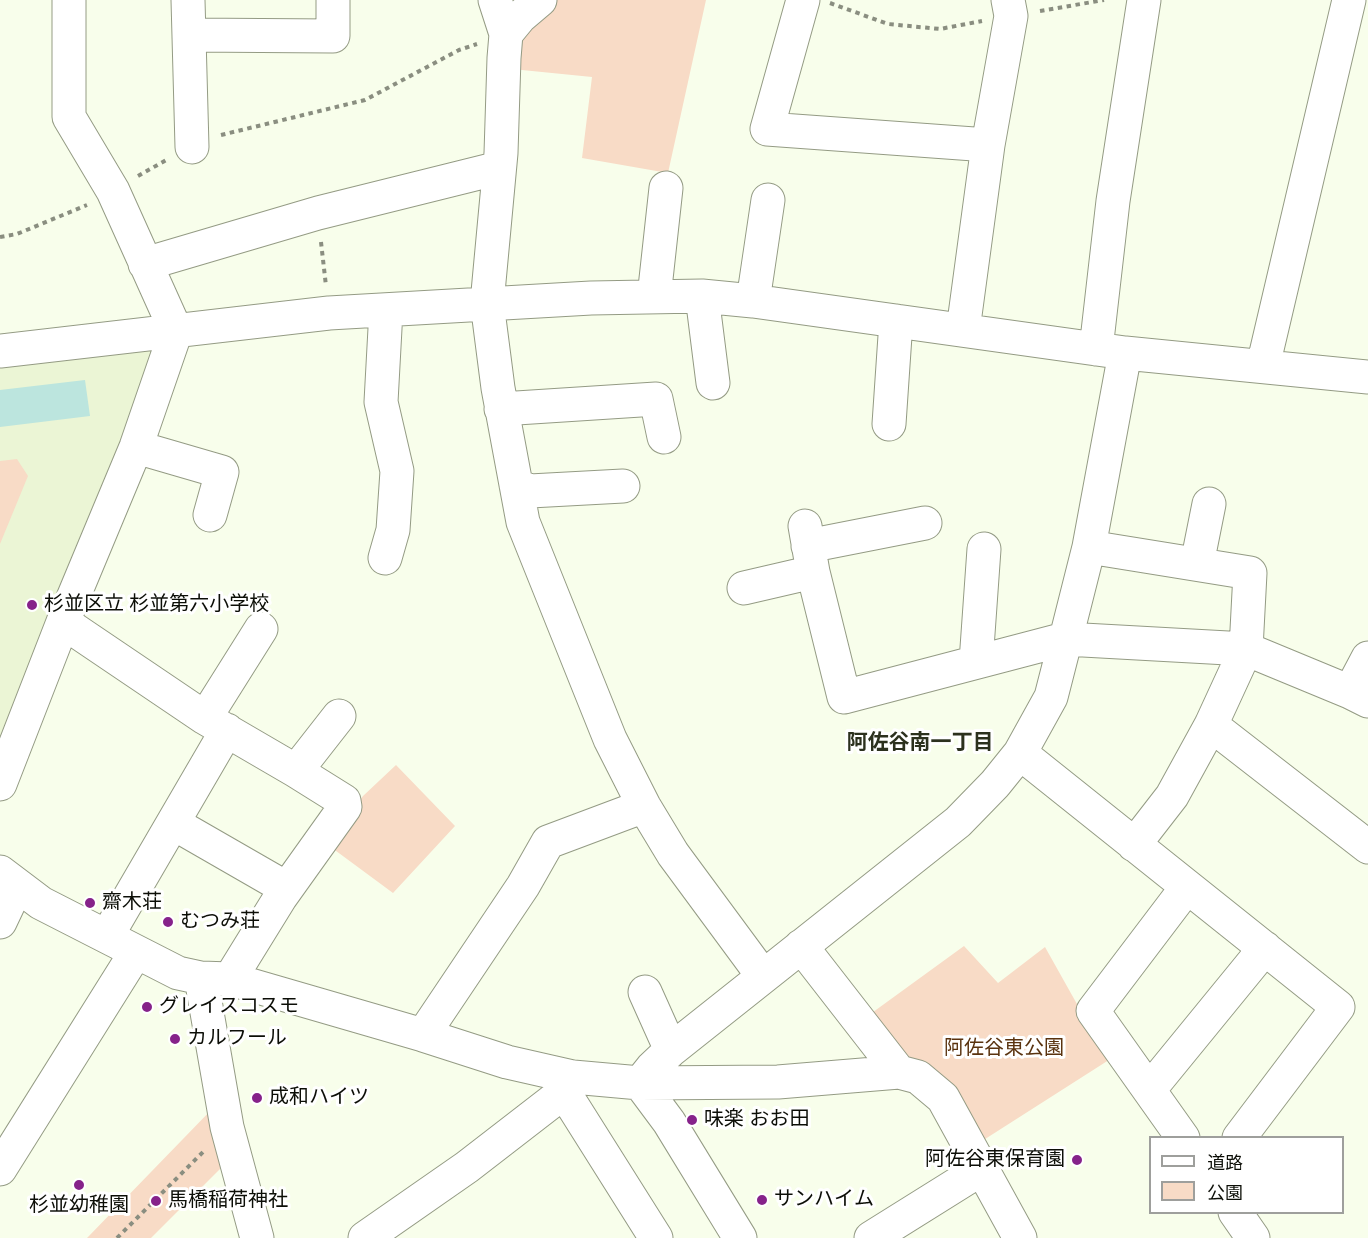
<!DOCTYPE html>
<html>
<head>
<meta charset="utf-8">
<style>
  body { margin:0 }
  #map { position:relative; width:1368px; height:1238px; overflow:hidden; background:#f8feeb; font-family:"Space Grotesk","Noto Sans JP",sans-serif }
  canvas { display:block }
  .legend { position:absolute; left:1149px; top:1136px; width:195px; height:78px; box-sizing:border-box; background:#fff; border:2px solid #9e9f9c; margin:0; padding:8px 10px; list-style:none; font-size:18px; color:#0c0e07 }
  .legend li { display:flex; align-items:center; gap:12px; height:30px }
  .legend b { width:30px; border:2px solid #9e9f9c }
</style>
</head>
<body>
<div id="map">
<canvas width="1368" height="1238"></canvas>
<ul class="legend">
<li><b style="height:8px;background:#fff"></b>道路</li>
<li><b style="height:16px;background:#f8dbc6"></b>公園</li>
</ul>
</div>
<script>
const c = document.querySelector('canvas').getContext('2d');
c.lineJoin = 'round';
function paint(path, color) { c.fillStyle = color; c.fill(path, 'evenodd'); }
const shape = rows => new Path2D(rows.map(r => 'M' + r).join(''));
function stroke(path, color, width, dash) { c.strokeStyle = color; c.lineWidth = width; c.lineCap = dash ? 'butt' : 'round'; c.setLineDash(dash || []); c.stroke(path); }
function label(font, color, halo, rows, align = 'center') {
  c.font = font + ' "Space Grotesk","Noto Sans JP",sans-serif'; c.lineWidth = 6; c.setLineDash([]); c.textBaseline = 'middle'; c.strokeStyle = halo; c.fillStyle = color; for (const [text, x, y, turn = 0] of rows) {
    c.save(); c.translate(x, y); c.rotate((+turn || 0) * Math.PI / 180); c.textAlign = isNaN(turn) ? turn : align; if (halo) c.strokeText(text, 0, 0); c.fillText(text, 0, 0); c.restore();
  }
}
paint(shape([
  [154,343,161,349,0,763,0,363]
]), '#ebf5d5');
paint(shape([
  [553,0,706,0,668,173,582,158,592,77,512,69,514,37],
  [17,459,28,476,0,544,0,461],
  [396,765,455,826,393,893,328,845,363,796],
  [964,946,998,983,1045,947,1082,1013,1112,1058,982,1141,903,1064,869,1015],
  [214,1107,226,1163,151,1238,87,1238]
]), '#f8dbc6');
paint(shape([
  [85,380,90,416,0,427,0,390]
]), '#bce5de');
const minor = shape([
  [188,0,192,147],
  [495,0,506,34,504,58,501,153,487,303,498,388,523,522,610,739,644,806,673,854,763,976],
  [803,0,767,129,988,145],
  [506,34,520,17,540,0],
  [189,35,333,36,333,0],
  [145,264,318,213,499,168],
  [702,296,713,383],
  [654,297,666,188],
  [753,301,768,200],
  [963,330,988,145,1011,16,1008,0],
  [1096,349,1113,201,1144,0],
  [0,351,329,313,591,298,702,296,753,301,1125,353,1368,377],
  [1263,366,1349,0],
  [501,409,656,399,664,437],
  [889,424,896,321],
  [136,447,222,472,210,515],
  [516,485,530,491,623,486],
  [805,526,813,572,844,697,1065,639,1246,649,1211,725,1172,796,1134,845],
  [808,546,925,523],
  [1089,547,1250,573,1246,649,1350,692,1368,701],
  [385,558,393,530,397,471,381,402,386,310],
  [1197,564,1209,504],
  [744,588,813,572],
  [63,622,205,718,296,771,339,716],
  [976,662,984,549],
  [1350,692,1368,658],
  [205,718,261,629],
  [1211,725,1368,847],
  [1020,753,1338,1007,1239,1138],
  [0,784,63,622,136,447,176,331,113,191,69,117,69,0],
  [173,823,286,888],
  [0,872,41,903,178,973,201,978,230,979,423,1035,507,1062,573,1077,640,1083,778,1082,899,1072,918,1077,943,1098,1020,1238],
  [0,922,17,886],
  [107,936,227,730],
  [801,946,899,1072],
  [201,978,227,1127,257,1238],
  [230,979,280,898,345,807,344,801,296,771],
  [645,992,671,1050],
  [423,1035,523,886,548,842,644,806],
  [640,1083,652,1068,671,1050,958,822,995,784,1020,753,1051,697,1062,654,1089,547,1125,353],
  [640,1083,669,1122,740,1238],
  [1149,1090,1265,948],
  [564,1092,656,1238],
  [1183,1138,1093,1011,1187,887],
  [0,1169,136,952],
  [1235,1212,1253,1238],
  [365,1238,467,1167,564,1092,573,1077],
  [871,1238,983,1168]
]);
stroke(minor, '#949b84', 35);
stroke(shape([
  [830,3,888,24,940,29,982,21],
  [1040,11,1104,0],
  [221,135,365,100,459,50,477,44],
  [138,176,168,159],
  [0,237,17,234,87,205],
  [321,242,326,286],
  [117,1238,204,1151]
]), '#8a8e80', 4, [4.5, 4.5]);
stroke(minor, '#fff', 33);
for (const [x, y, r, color] of [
  [32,605,6,"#86228a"],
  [90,903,6,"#86228a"],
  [168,922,6,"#86228a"],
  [147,1007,6,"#86228a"],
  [175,1039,6,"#86228a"],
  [257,1098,6,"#86228a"],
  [692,1120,6,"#86228a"],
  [1077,1160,6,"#86228a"],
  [79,1185,6,"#86228a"],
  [762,1200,6,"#86228a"],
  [156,1201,6,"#86228a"]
]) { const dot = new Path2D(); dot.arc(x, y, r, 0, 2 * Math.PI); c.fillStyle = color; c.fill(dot); stroke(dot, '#fff', 2); }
label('20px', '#0c0e07', '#fff', [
  ["杉並区立 杉並第六小学校",44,605],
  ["齋木荘",102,903],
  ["むつみ荘",180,922],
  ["グレイスコスモ",159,1007],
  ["カルフール",187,1039],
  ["成和ハイツ",269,1098],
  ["味楽 おお田",704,1120],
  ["阿佐谷東保育園",1065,1160,"right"],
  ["サンハイム",774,1200],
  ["馬橋稲荷神社",168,1201],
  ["杉並幼稚園",79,1206,"center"]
], 'left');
label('20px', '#5a330f', '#fff', [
  ["阿佐谷東公園",1004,1049]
]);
label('bold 21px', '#2c311e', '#fff', [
  ["阿佐谷南一丁目",920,743]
]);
</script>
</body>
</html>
